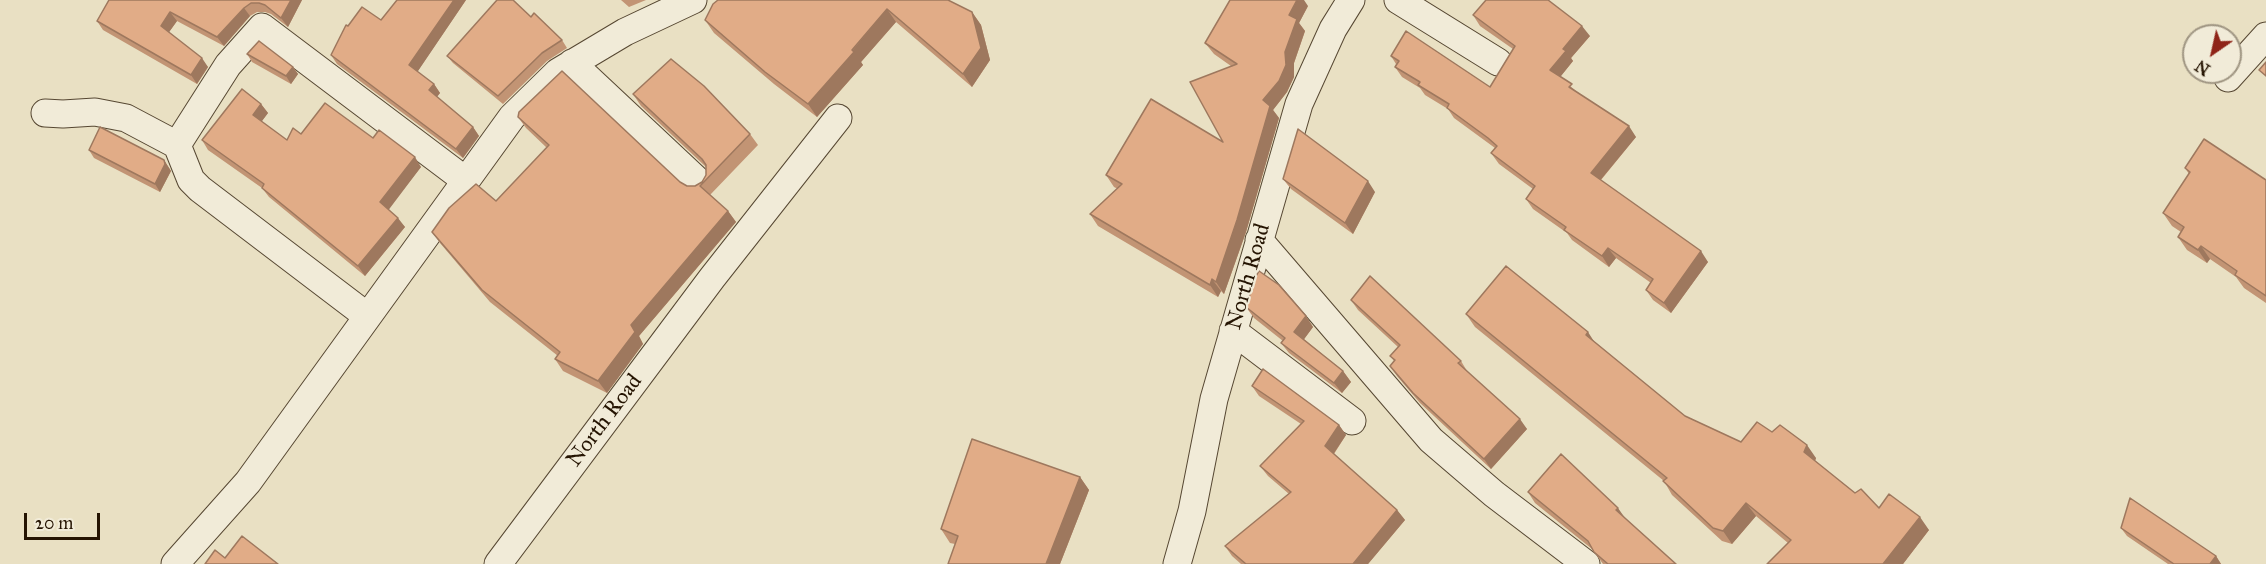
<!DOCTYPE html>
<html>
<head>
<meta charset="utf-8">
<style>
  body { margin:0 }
  #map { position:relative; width:2266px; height:564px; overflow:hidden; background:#e9e0c3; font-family:"IM FELL Great Primer",serif }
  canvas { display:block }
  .north { position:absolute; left:2182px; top:24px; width:60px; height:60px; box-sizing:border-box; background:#f1ebd8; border:2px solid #9f9582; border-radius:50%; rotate:214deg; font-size:16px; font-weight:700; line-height:24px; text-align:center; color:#251402 }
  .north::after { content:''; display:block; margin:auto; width:21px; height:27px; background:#8f2418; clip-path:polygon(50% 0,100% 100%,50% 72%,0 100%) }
  .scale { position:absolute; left:24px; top:513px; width:76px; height:27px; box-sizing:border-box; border:3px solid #251402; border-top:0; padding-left:8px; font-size:18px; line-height:21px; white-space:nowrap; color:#251402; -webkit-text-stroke:4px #f1ebd8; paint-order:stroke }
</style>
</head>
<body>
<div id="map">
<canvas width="2266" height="564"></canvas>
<div class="north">N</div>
<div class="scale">20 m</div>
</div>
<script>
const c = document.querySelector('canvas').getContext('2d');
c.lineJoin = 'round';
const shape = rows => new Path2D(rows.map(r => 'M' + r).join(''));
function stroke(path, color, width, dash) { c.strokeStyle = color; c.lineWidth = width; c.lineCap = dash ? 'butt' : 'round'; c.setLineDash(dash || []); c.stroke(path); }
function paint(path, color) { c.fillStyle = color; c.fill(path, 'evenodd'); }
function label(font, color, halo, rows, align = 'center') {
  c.font = font + ' "IM FELL Great Primer",serif'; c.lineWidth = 4.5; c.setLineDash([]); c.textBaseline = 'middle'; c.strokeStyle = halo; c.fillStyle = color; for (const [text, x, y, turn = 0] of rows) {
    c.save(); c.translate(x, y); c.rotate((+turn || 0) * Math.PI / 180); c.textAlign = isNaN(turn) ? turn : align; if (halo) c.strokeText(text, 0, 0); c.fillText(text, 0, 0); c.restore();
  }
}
const minor = shape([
  [1398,0,1498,62],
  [572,63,699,182],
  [2228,78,2266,36],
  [45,113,63,114,95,112,126,118,177,145],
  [1259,240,1431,440,1494,494,1586,564],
  [367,316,200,189,191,180,177,145,228,65,262,27,465,180],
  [1233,331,1352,421],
  [175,564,248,482,512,117,558,72,625,32,693,0],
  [498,564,712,278,838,118],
  [1177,564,1192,511,1214,399,1299,104,1333,29,1351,0]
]);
stroke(minor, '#564732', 29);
stroke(minor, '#f1ebd8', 27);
paint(shape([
  [109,0,302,0,288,27,271,14,265,12,257,12,250,16,224,46,177,21,169,32,208,67,197,84,103,30,97,21],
  [466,0,417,72,434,84,440,93,437,97,473,127,479,136,463,158,337,64,331,55,348,26,381,20],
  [621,0,646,0,629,7],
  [713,4,972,12,981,25,990,60,972,87,896,22,861,62,863,65,817,117,774,84,714,33,705,20],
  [1308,6,1299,23,1305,31,1294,63,1294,77,1287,92,1273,110,1279,118,1246,232,1224,294,1221,291,1218,297,1098,226,1090,214,1118,189,1114,187,1106,175,1223,142,1231,66,1214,54,1205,43],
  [1473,15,1590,36,1571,58,1573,61,1560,77,1577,92,1636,137,1601,180,1708,262,1671,313,1653,300,1646,290,1651,283,1616,258,1609,267,1572,240,1567,233,1533,209,1526,199,1533,189,1499,164,1491,153,1495,148,1454,118,1448,109,1425,95,1420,88,1402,77,1395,67,1396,64,1391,56,1490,87,1513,49,1480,26],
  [531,17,562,40,567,48,547,61,503,104,453,63,447,56],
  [247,54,293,67,298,74,291,84,252,62],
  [633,94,750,134,758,145,710,195,728,211,736,222,639,336,643,344,607,393,563,371,555,359,558,356,490,302,440,243,432,232,496,201,547,148,526,128,518,117,680,182,687,186,695,186,702,182,706,175,706,167,641,106],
  [261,104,268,113,261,122,287,140,301,134,373,138,421,167,388,209,405,227,365,276,269,197,262,188,208,150,202,140],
  [89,150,164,160,171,171,160,192,94,158],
  [2185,168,2266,180,2266,303,2244,288,2236,277,2210,259,2207,263,2187,250,2178,237,2181,232,2172,226,2163,213,2189,174],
  [1283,179,1375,192,1353,234,1291,189],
  [1351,300,1461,361,1467,371,1527,429,1491,469,1420,403,1397,376,1390,366,1394,361,1390,356,1398,347,1358,310],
  [1246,307,1306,316,1313,327,1304,339,1343,371,1351,382,1342,393,1289,353,1281,343,1283,341,1254,318],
  [1466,314,1595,342,1685,416,1741,442,1772,432,1816,458,1815,461,1855,493,1879,508,1929,530,1903,564,1767,564,1788,543,1756,516,1732,544,1722,541,1672,495,1664,481,1475,327],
  [1252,386,1339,425,1346,435,1334,454,1397,510,1405,520,1368,564,1241,564,1232,556,1225,546,1289,494,1268,476,1260,466,1301,424,1259,396],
  [1080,477,1089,490,1060,564,948,564,955,544,950,543,941,529],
  [1528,492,1625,518,1676,564,1603,564,1592,549,1535,503],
  [2121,528,2216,556,2221,564,2168,564,2127,536]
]), '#c29474');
paint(shape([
  [291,0,302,0,288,27,281,18],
  [454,0,466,0,416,74,409,65],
  [1297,0,1304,0,1308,6,1299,23,1305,31,1294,63,1294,77,1287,92,1273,110,1279,118,1246,232,1224,294,1216,282,1263,100,1289,15],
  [244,8,250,16,224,46,217,37],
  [887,9,896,22,861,62,863,65,817,117,808,104],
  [170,12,177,21,167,35,161,26],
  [972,12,981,25,990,60,972,87,963,74],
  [1582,26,1590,36,1571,58,1573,61,1557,81,1550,70,1563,49],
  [202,58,208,67,197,84,191,75],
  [293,67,298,74,291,84,286,76],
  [434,84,440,93,435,99,429,90],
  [261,104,268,113,259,125,253,115],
  [1629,126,1636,137,1598,183,1591,173],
  [473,127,479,136,463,158,456,149],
  [415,157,421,167,387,212,380,202],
  [164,160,171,171,160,192,155,184],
  [1368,181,1375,192,1353,234,1345,223],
  [728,211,736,222,639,336,643,344,607,393,598,381,631,325],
  [398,218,405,227,365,276,358,266],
  [2201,246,2210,259,2207,263,2198,250],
  [1608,248,1616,258,1609,267,1602,256],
  [1701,251,1708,262,1671,313,1664,303],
  [1212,279,1221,291,1218,297,1210,285],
  [1306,316,1313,327,1302,342,1294,332],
  [1588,332,1597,346,1586,335],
  [1343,371,1351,382,1342,393,1334,383],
  [1520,419,1527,429,1491,469,1484,459],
  [1339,425,1346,435,1332,456,1325,446],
  [1807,445,1816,458,1813,466,1804,452],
  [1080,477,1089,490,1060,564,1046,564],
  [1746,503,1756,516,1732,544,1723,531],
  [1618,508,1625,518,1616,510],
  [1397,510,1405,520,1368,564,1353,564],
  [1920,517,1929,530,1903,564,1883,564],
  [2216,556,2221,564,2210,564]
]), '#9e785e');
const building = shape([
  [109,0,291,0,281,18,265,5,259,3,251,3,244,8,217,37,170,12,161,26,202,58,191,75,97,21,109,0],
  [397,0,454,0,409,65,434,84,429,90,473,127,456,149,331,55,346,25,348,26,362,7,381,20,397,0],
  [497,0,513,0,531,17,534,13,562,40,542,53,498,96,447,56,497,0],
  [718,0,948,0,972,12,981,48,963,74,887,9,852,50,854,52,808,104,765,72,705,20,713,4,718,0],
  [1230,0,1297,0,1289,15,1297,19,1285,52,1286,65,1279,81,1263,100,1270,106,1237,220,1216,282,1212,279,1210,285,1090,214,1122,184,1106,175,1151,99,1223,142,1190,82,1237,64,1205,43,1230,0],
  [1486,0,1548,0,1582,26,1563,49,1566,51,1550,70,1572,84,1569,87,1629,126,1591,173,1701,251,1664,303,1646,290,1653,279,1608,248,1602,256,1564,230,1566,227,1526,199,1535,186,1491,153,1497,146,1488,138,1447,108,1449,104,1418,85,1420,82,1395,67,1399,61,1391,56,1406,31,1490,87,1515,46,1473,15,1486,0],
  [259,41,293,67,286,76,247,54,259,41],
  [671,59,704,86,750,134,700,186,728,211,631,325,635,332,598,381,555,359,560,352,482,290,432,232,449,208,476,184,496,201,549,145,518,117,519,112,562,71,680,182,687,186,695,186,702,182,706,175,706,165,702,159,633,94,671,59],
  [2266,62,2266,76,2259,70,2266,62],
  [242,89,261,104,253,115,287,140,293,128,301,134,325,103,373,138,379,130,415,157,380,202,398,218,358,266,262,188,264,184,202,140,242,89],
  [100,127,164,160,165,164,155,184,89,150,100,127],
  [1298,129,1368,181,1345,223,1283,179,1298,129],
  [2204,139,2266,180,2266,296,2235,275,2237,271,2201,246,2198,250,2178,237,2184,227,2163,213,2190,172,2185,168,2204,139],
  [1506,266,1588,332,1586,335,1685,416,1741,442,1757,422,1772,432,1780,425,1807,445,1804,452,1855,493,1861,489,1879,508,1889,494,1920,517,1883,564,1767,564,1791,540,1746,503,1723,531,1713,528,1663,481,1667,478,1466,314,1506,266],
  [1259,271,1279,285,1306,316,1294,332,1343,371,1334,383,1281,343,1285,338,1246,307,1255,278,1259,271],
  [1370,276,1461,361,1458,363,1520,419,1484,459,1413,393,1390,366,1395,360,1390,356,1400,345,1351,300,1370,276],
  [1263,369,1339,425,1325,446,1397,510,1353,564,1246,564,1225,546,1291,492,1260,466,1304,421,1252,386,1263,369],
  [972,439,1080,477,1046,564,948,564,958,536,941,529,972,439],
  [1561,454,1618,508,1616,510,1676,564,1608,564,1594,552,1588,541,1528,492,1561,454],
  [2130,498,2216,556,2210,564,2174,564,2121,528,2130,498],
  [242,536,278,564,205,564,215,550,225,558,242,536]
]);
paint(building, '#e1ac87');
stroke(building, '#9e785e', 1.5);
label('22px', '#251402', '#f1ebd8', [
  ["North Road",1249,277,-74],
  ["North Road",605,421,-53]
]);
</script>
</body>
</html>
